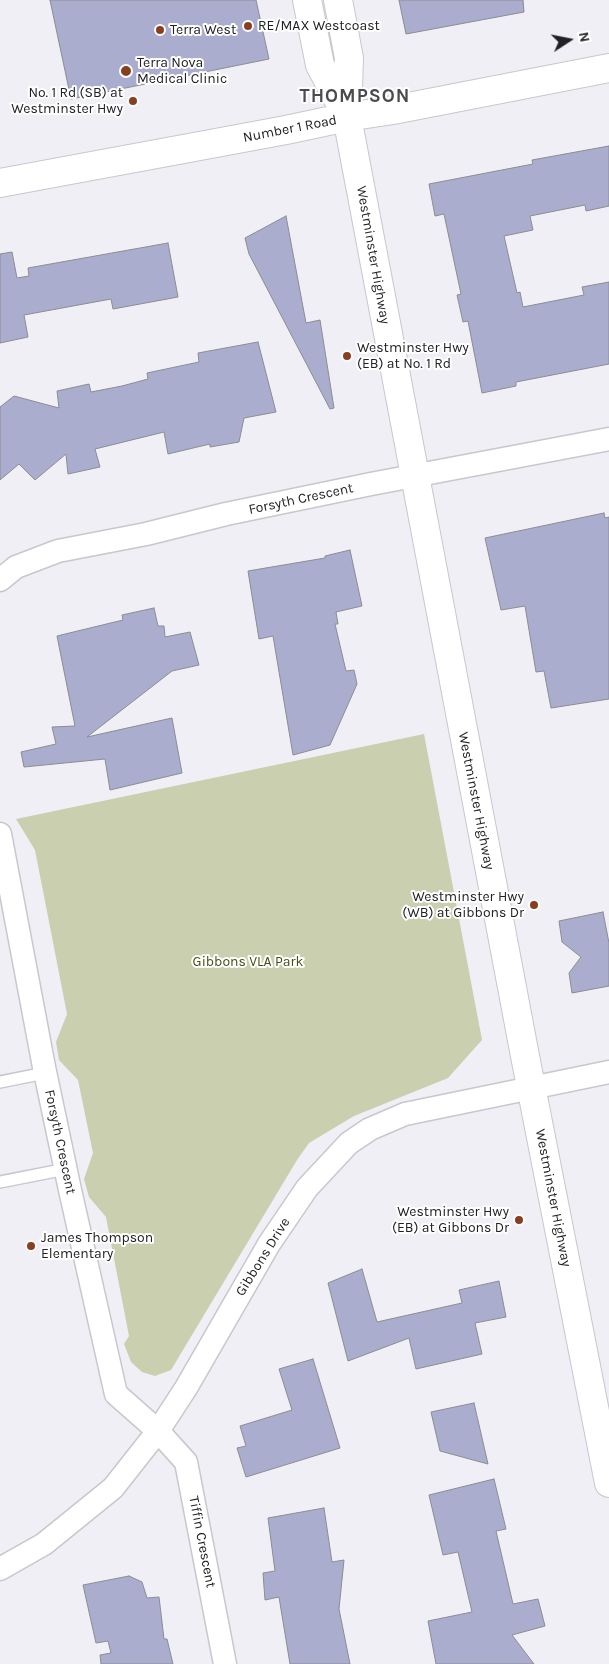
<!DOCTYPE html>
<html>
<head>
<meta charset="utf-8">
<style>
  body { margin:0 }
  #map { position:relative; width:609px; height:1664px; overflow:hidden; background:#efeff5; font-family:Karla,sans-serif }
  canvas { display:block }
  .north { position:absolute; left:544px; top:15px; width:50px; height:50px; -webkit-text-stroke:4px #fff; paint-order:stroke; rotate:79deg; font-size:14px; font-weight:700; line-height:20px; text-align:center; color:#212124 }
  .north::after { content:''; display:block; margin:auto; width:18px; height:22px; background:#212124; clip-path:polygon(50% 0,100% 100%,50% 72%,0 100%) }
</style>
</head>
<body>
<div id="map">
<canvas width="609" height="1664"></canvas>
<div class="north">N</div>
</div>
<script>
const c = document.querySelector('canvas').getContext('2d');
c.lineJoin = 'round';
function paint(path, color) { c.fillStyle = color; c.fill(path, 'evenodd'); }
const shape = rows => new Path2D(rows.map(r => 'M' + r).join(''));
function stroke(path, color, width, dash) { c.strokeStyle = color; c.lineWidth = width; c.lineCap = dash ? 'butt' : 'round'; c.setLineDash(dash || []); c.stroke(path); }
function label(font, color, halo, rows, align = 'center') {
  c.font = font + ' Karla,sans-serif'; c.lineWidth = 4; c.setLineDash([]); c.textBaseline = 'middle'; c.strokeStyle = halo; c.fillStyle = color; for (const [text, x, y, turn = 0] of rows) {
    c.save(); c.translate(x, y); c.rotate((+turn || 0) * Math.PI / 180); c.textAlign = isNaN(turn) ? turn : align; if (halo) c.strokeText(text, 0, 0); c.fillText(text, 0, 0); c.restore();
  }
}
paint(shape([
  [424,734,482,1040,448,1078,354,1116,309,1143,297,1160,171,1370,155,1376,142,1372,131,1362,124,1344,129,1336,106,1217,89,1197,84,1179,93,1153,78,1080,59,1060,56,1042,67,1014,35,850,16,819]
]), '#c9cfaf');
const building = shape([
  [50,0,256,0,269,59,71,99,50,0],
  [399,0,523,0,524,12,406,34,399,0],
  [609,146,609,206,586,211,585,205,530,216,533,230,504,236,517,293,520,292,523,307,584,295,582,287,609,282,609,364,516,382,516,386,482,393,468,321,463,322,457,295,461,294,444,214,435,216,429,184,533,164,532,160,609,146],
  [286,216,306,323,320,320,334,408,330,409,249,254,245,238,286,216],
  [168,243,178,297,113,309,111,299,24,315,28,337,0,343,0,254,12,252,17,278,29,276,28,268,168,243],
  [258,342,276,412,244,418,239,442,210,447,210,444,168,454,164,432,95,449,100,467,68,474,66,454,35,480,19,464,0,480,0,407,14,396,59,408,57,391,89,384,91,392,122,386,148,379,147,373,199,362,198,353,258,342],
  [604,513,605,518,609,517,609,699,551,708,544,671,536,672,525,606,501,610,485,538,604,513],
  [350,550,362,606,336,612,338,624,335,624,346,671,354,670,357,684,330,745,293,755,273,636,259,639,248,571,325,558,325,556,350,550],
  [154,608,158,626,164,626,165,637,190,632,199,665,172,671,87,737,172,718,182,773,110,790,105,759,24,767,21,752,56,744,52,727,75,726,57,636,123,620,122,615,154,608],
  [603,912,609,943,609,986,572,993,569,973,581,957,562,942,559,921,603,912],
  [362,1269,377,1322,462,1303,459,1290,499,1281,506,1317,475,1323,482,1354,416,1369,409,1338,348,1361,328,1283,362,1269],
  [313,1359,340,1448,246,1477,237,1448,246,1446,240,1426,292,1410,279,1369,313,1359],
  [474,1403,488,1464,440,1451,431,1412,474,1403],
  [494,1479,506,1529,496,1531,513,1604,538,1599,545,1626,512,1635,534,1664,436,1664,428,1621,472,1612,458,1552,443,1555,429,1495,494,1479],
  [324,1508,332,1562,344,1560,339,1609,350,1664,290,1664,279,1597,265,1600,263,1573,275,1571,268,1518,324,1508],
  [129,1576,142,1582,147,1598,159,1597,164,1639,167,1639,173,1664,101,1664,100,1655,111,1653,108,1641,96,1643,83,1585,129,1576]
]);
paint(building, '#abadce');
stroke(building, '#8b8c92', 1);
const lane = shape([
  [0,1082,45,1073],
  [0,1182,66,1169]
]);
const street = shape([
  [0,580,16,567,58,551,146,534,226,514,371,484,609,439],
  [0,834,44,1067,70,1190,116,1394,158,1431,186,1462,225,1664],
  [0,1569,44,1544,113,1488,158,1431,186,1388,269,1244,307,1188,349,1143,370,1129,405,1114,609,1072]
]);
const secondary = shape([
  [307,0,320,65,347,116],
  [338,0,349,58,347,117,525,1056,609,1483],
  [0,183,286,130,347,117,393,110,609,68]
]);
stroke(lane, '#c7c7ce', 14);
stroke(street, '#c7c7ce', 25);
stroke(secondary, '#c7c7ce', 30);
stroke(lane, '#fff', 11);
stroke(street, '#fff', 22);
stroke(secondary, '#fff', 28);
for (const [x, y, r, color] of [
  [248,26,5,"#863f1f"],
  [160,30,5,"#863f1f"],
  [126,71,6,"#863f1f"],
  [133,101,5,"#863f1f"],
  [347,356,5,"#863f1f"],
  [534,905,5,"#863f1f"],
  [519,1220,5,"#863f1f"],
  [31,1246,5,"#863f1f"]
]) { const dot = new Path2D(); dot.arc(x, y, r, 0, 2 * Math.PI); c.fillStyle = color; c.fill(dot); stroke(dot, '#fff', 2); }
label('14px', '#212124', '#fff', [
  ["RE/MAX Westcoast",258,26],
  ["Terra West",170,30],
  ["Terra Nova",137,63],
  ["Medical Clinic",137,79],
  ["No. 1 Rd (SB) at",123,93,"right"],
  ["Westminster Hwy",123,109,"right"],
  ["Westminster Hwy",357,348],
  ["(EB) at No. 1 Rd",357,364],
  ["Westminster Hwy",524,897,"right"],
  ["(WB) at Gibbons Dr",524,913,"right"],
  ["Westminster Hwy",509,1212,"right"],
  ["(EB) at Gibbons Dr",509,1228,"right"],
  ["James Thompson",41,1238],
  ["Elementary",41,1254]
], 'left');
label('14px', '#212124', '#fff', [
  ["Number 1 Road",290,129,-11],
  ["Westminster Highway",373,255,80],
  ["Forsyth Crescent",301,499,-12],
  ["Westminster Highway",476,801,79],
  ["Forsyth Crescent",60,1142,78],
  ["Westminster Highway",553,1198,79],
  ["Gibbons Drive",263,1257,-58],
  ["Tiffin Crescent",202,1542,79]
]);
label('14px', '#474e15', '#fff', [
  ["Gibbons VLA Park",248,962]
]);
c.letterSpacing = '1px';
label('bold 19px', '#4a4a4f', '#fff', [
  ["THOMPSON",355,97]
]);
c.letterSpacing = '0px';
</script>
</body>
</html>
